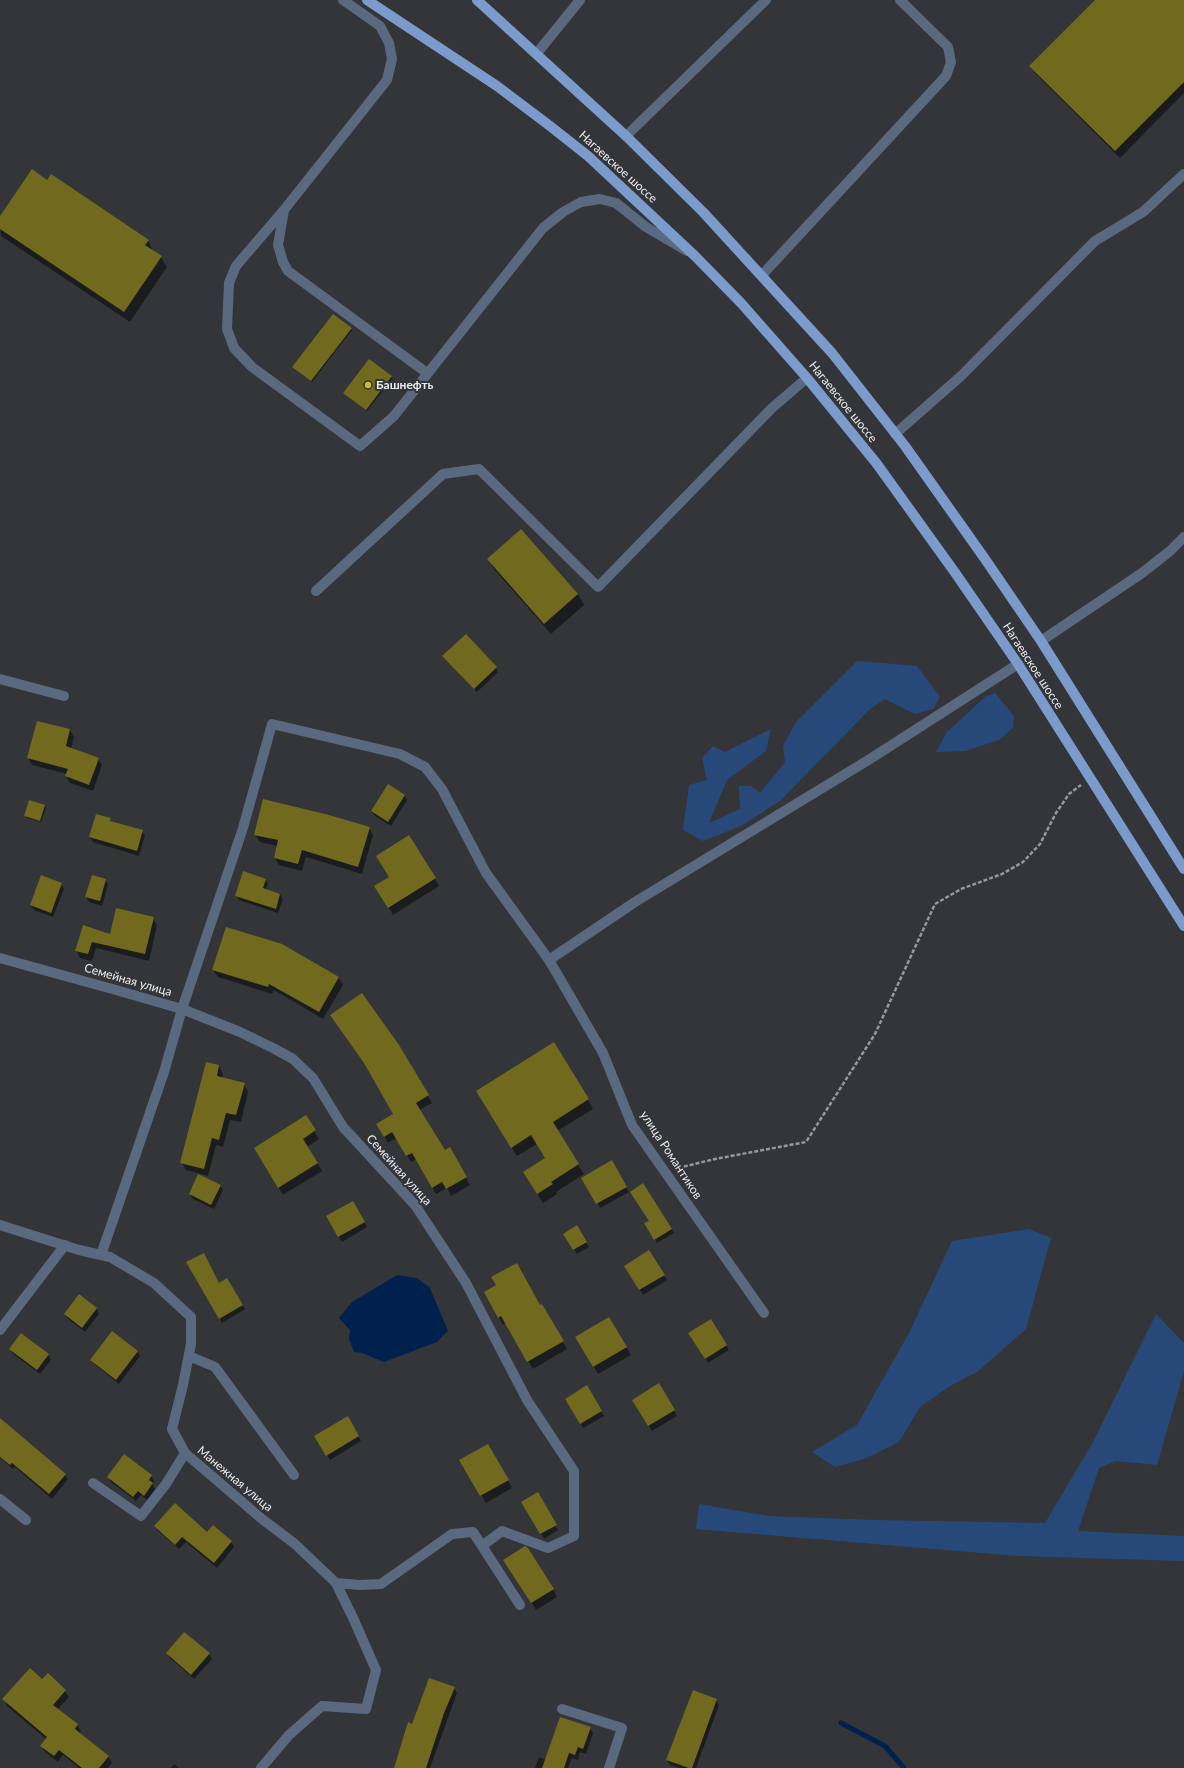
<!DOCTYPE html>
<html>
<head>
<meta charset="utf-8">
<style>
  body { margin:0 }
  canvas { display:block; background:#333538 }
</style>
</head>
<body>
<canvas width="1184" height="1768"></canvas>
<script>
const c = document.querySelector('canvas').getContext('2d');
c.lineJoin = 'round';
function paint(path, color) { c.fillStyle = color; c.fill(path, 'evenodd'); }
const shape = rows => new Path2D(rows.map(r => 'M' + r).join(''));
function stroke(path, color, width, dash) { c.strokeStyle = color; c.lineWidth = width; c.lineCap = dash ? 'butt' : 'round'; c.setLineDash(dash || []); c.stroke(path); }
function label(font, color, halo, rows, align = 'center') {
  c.font = font + ' Lato,sans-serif'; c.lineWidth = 4; c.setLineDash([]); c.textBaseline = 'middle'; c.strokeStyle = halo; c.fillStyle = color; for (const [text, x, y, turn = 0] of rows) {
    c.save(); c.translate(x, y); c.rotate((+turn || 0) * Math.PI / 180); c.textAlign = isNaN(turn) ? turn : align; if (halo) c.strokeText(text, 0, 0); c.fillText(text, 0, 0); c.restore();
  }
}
paint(shape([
  [857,661,917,666,940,697,933,709,915,714,885,699,870,709,781,800,743,825,703,841,683,830,689,785,707,780,702,758,713,746,725,752,771,729,766,751,727,780,709,823,740,809,739,786,751,786,760,793,785,762,783,746,796,722],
  [995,693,1014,716,1013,728,999,740,965,751,936,752,947,732,986,696],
  [1029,1229,1051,1238,1026,1329,977,1372,950,1386,920,1407,899,1442,864,1459,835,1467,812,1452,857,1425,909,1333,952,1241],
  [1156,1314,1184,1343,1184,1371,1157,1465,1116,1461,1099,1468,1078,1531,1184,1536,1184,1561,1018,1556,696,1529,699,1504,768,1516,874,1520,1045,1523,1093,1442]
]), '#27497a');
paint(shape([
  [397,1275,417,1278,430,1288,448,1331,437,1342,384,1362,362,1353,354,1352,349,1339,350,1330,339,1318,352,1302]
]), '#00204e');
paint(shape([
  [1096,0,1184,0,1184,93,1120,158,1035,73,1030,66],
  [47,181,148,240,153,252,161,257,167,267,130,322,1,236,0,218],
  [351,328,352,330,312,382,295,369],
  [391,377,392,379,367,411,345,393],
  [488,559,578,594,584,605,551,634,494,569],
  [444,656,496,668,498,672,477,692],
  [37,722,70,730,74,737,71,749,98,759,102,765,93,791,70,783,66,776,67,774,32,765,28,758],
  [404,795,407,800,391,826,375,816,372,812],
  [45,806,46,808,41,822,27,818,25,816],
  [110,819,112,823,142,831,145,836,139,856,93,842,90,837],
  [369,828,373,835,362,874,306,857,302,871,279,865,275,858,277,846,260,842,255,835],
  [390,877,435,879,439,886,393,915,380,894],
  [265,879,268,884,266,890,280,894,283,899,278,913,239,900,236,896],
  [105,880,108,885,102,906,89,902,86,897],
  [61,884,64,889,53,917,34,910,31,905],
  [153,918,157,925,149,961,96,948,92,961,80,958,76,950,83,926,111,935],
  [213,970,338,977,343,985,323,1019,274,990,272,994,218,977],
  [398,1045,432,1103,419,1110,444,1152,450,1149,470,1185,451,1196,447,1188,436,1194,416,1159,411,1162,397,1138,388,1143,381,1131,395,1114],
  [206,1063,219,1066,223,1074,222,1078,244,1084,248,1092,241,1122,230,1120,223,1147,216,1145,208,1176,186,1170,182,1163],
  [588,1100,593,1109,557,1131,584,1174,556,1192,557,1194,543,1203,529,1181,546,1159,537,1144,517,1156,482,1101],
  [306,1117,319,1139,307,1147,322,1171,283,1195,259,1156],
  [611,1162,629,1192,600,1208,583,1178],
  [199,1175,220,1185,223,1190,214,1209,193,1199,190,1194],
  [643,1185,674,1233,657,1243,646,1224,650,1221],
  [353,1202,367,1227,342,1242,327,1217],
  [576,1227,589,1247,577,1254,564,1234],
  [649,1252,667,1280,643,1295,625,1267],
  [188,1262,219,1285,227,1280,245,1309,222,1323],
  [485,1292,540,1306,542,1305,567,1349,533,1369,506,1323,503,1325],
  [79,1295,97,1309,99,1314,85,1332,68,1319,65,1314],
  [609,1318,631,1355,598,1374,577,1337],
  [711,1320,729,1350,708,1363,690,1333],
  [21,1335,48,1355,51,1360,40,1374,13,1354,10,1349],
  [137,1351,140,1356,119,1384,94,1364,91,1360],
  [658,1385,677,1416,652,1431,633,1400],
  [587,1387,604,1416,583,1428,566,1399],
  [347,1417,361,1441,330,1460,316,1436],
  [0,1420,65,1475,68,1479,52,1499,15,1467,13,1469,0,1458],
  [488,1445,512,1488,486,1503,461,1460],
  [124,1456,151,1476,154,1481,152,1484,155,1489,147,1500,141,1495,136,1501,111,1482,108,1477],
  [537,1493,558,1530,544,1539,523,1502],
  [156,1526,207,1534,213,1527,231,1542,234,1547,217,1568,186,1542,179,1549,158,1531],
  [509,1568,553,1589,557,1597,536,1610],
  [167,1653,209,1654,212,1659,194,1679,170,1658],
  [43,1681,65,1691,69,1697,57,1710,77,1725,81,1731,79,1734,108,1756,112,1763,108,1768,79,1768,63,1755,58,1762,45,1752,41,1746,46,1739,7,1706,4,1699],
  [454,1688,457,1693,430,1768,394,1768,413,1725],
  [716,1700,719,1705,696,1768,680,1768,670,1765,667,1760],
  [590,1728,593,1733,586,1754,580,1752,578,1760,572,1758,568,1768,535,1768,539,1757,546,1760],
  [174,1764,179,1768,171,1768]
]), '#0007');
stroke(shape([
  [841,1723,885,1746,904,1768]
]), '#00204e', 5);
paint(shape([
  [1095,0,1184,0,1184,82,1115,151,1029,66],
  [32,169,47,180,51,174,149,240,145,245,162,256,124,312,0,229,0,216],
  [333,314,352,328,311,381,292,367],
  [369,359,392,376,366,410,343,393],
  [521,529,578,594,544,624,487,559],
  [466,634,497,667,474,689,442,656],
  [37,721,70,729,66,746,99,758,89,785,65,776,68,769,27,758],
  [388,784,405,795,388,822,371,811],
  [263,799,329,815,370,827,358,867,302,850,298,864,274,858,278,840,254,835],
  [29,800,45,805,40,821,24,816],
  [96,814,111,818,110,821,143,830,137,851,89,837],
  [409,835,436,878,388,908,374,886,389,877,376,856],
  [243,871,266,879,263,888,280,894,276,909,235,896],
  [41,875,62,883,51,913,30,905],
  [92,875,106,879,100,901,85,897],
  [116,908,154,917,145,954,92,942,88,954,75,951,83,925,110,934],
  [226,927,282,944,339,977,319,1012,269,984,268,987,212,970],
  [362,993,399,1045,429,1095,416,1103,445,1150,450,1147,467,1177,446,1189,442,1182,432,1188,412,1153,406,1156,392,1132,384,1137,376,1124,393,1114,364,1063,330,1015],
  [554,1042,589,1099,553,1122,579,1164,551,1182,553,1184,537,1194,523,1172,545,1158,531,1135,511,1148,476,1091],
  [206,1062,219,1065,217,1076,245,1083,236,1115,226,1113,219,1140,212,1138,204,1169,180,1163],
  [306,1115,316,1130,303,1139,318,1163,278,1188,254,1148],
  [612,1160,627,1187,596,1204,581,1178],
  [198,1174,221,1185,211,1205,189,1194],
  [643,1183,672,1229,654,1240,644,1223,649,1221,630,1192],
  [353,1201,365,1222,338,1237,326,1216],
  [577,1225,587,1242,573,1250,563,1234],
  [649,1250,665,1275,639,1290,624,1266],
  [204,1253,219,1283,227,1278,243,1305,219,1319,186,1262],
  [517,1263,540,1305,542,1304,564,1341,527,1362,501,1316,498,1318,484,1292,496,1285,491,1277],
  [79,1294,97,1308,82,1328,64,1314],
  [609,1317,627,1347,593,1367,575,1337],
  [711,1319,727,1345,705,1359,688,1333],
  [112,1331,138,1351,116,1380,90,1360],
  [21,1333,49,1354,37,1370,9,1349],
  [659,1383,675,1410,648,1426,632,1400],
  [587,1385,602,1411,580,1424,565,1399],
  [348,1416,359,1436,326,1456,314,1436],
  [0,1418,66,1474,49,1494,12,1463,10,1465,0,1457],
  [488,1444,509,1480,480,1496,459,1460],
  [124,1454,152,1475,149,1480,153,1483,144,1496,138,1491,133,1497,107,1477],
  [538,1492,557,1525,540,1534,521,1502],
  [175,1503,207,1532,213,1525,232,1541,214,1563,182,1537,175,1545,154,1526],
  [525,1546,528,1548,554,1589,531,1603,503,1560],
  [184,1632,210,1653,191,1675,166,1653],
  [30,1668,42,1679,48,1673,66,1690,53,1705,78,1724,75,1729,109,1756,99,1768,82,1768,59,1750,54,1756,40,1746,47,1737,2,1699],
  [429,1678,455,1687,444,1713,426,1768,394,1768,408,1722,412,1724],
  [693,1690,717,1699,692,1768,689,1768,666,1760],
  [560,1717,591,1727,583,1749,578,1747,575,1755,569,1753,564,1768,542,1768]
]), '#70691e');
stroke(shape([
  [678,1168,715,1159,806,1142,875,1034,935,904,961,889,1002,874,1023,862,1040,844,1056,813,1069,794,1081,785]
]), '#97989b', 2.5, [4, 2]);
stroke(shape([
  [343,0,380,26,389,43,392,59,387,80,284,210,236,266,229,283,227,329,234,348,252,367,360,446,394,416,543,228,563,212,581,202,600,199,616,203,646,227,687,251],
  [537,53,580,0],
  [626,136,766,0],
  [284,210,278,245,283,262,288,271,427,373],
  [762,275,946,76,951,62,948,47,900,0],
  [895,434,961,376,1095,241,1143,212,1184,174],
  [316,591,443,474,479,469,598,587,772,408,807,378],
  [1041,641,1142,573,1170,551,1184,537],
  [0,679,64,696],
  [0,958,116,990,182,1009,240,1032,273,1048,293,1059,313,1078,343,1127,415,1205,466,1283,527,1400,574,1471,574,1536,548,1548,502,1531,482,1546],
  [549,960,635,902,870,759,1018,664],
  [0,1225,79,1250,110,1257,154,1283,191,1317,191,1344,183,1385,172,1429,185,1453,262,1519,295,1544,336,1583,354,1620,376,1670,366,1709,322,1706,289,1735,261,1768],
  [101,1255,164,1072,182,1009,243,828,272,724,400,754,425,767,442,789,486,873,549,960,603,1053,632,1125,764,1313],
  [0,1330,65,1245],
  [189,1356,215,1367,294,1475],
  [93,1483,141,1516,166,1484,185,1453],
  [0,1499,26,1520],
  [336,1583,360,1585,381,1584,452,1534,473,1532,520,1605],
  [562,1709,622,1728,609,1768]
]), '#596980', 10);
stroke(shape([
  [367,0,497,86,550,126,588,156,695,256,741,303,807,378,877,464,956,574,1018,664,1184,926],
  [477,0,626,136,703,212,832,353,905,446,985,559,1041,641,1184,869]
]), '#7a9bcb', 10);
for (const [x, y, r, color] of [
  [368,385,4,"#c8bb3b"]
]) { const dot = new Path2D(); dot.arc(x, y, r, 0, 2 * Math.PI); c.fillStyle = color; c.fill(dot); stroke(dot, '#333538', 1.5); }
label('12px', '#ebecee', '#333538', [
  ["Нагаевское шоссе",618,167,42],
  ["Нагаевское шоссе",843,402,51],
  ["Нагаевское шоссе",1033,666,57],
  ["Семейная улица",128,980,16],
  ["улица Романтиков",671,1155,57],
  ["Семейная улица",399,1170,48],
  ["Манежная улица",235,1479,40]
]);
label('bold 12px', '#ebecee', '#333538', [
  ["Башнефть",376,385]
], 'left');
</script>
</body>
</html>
